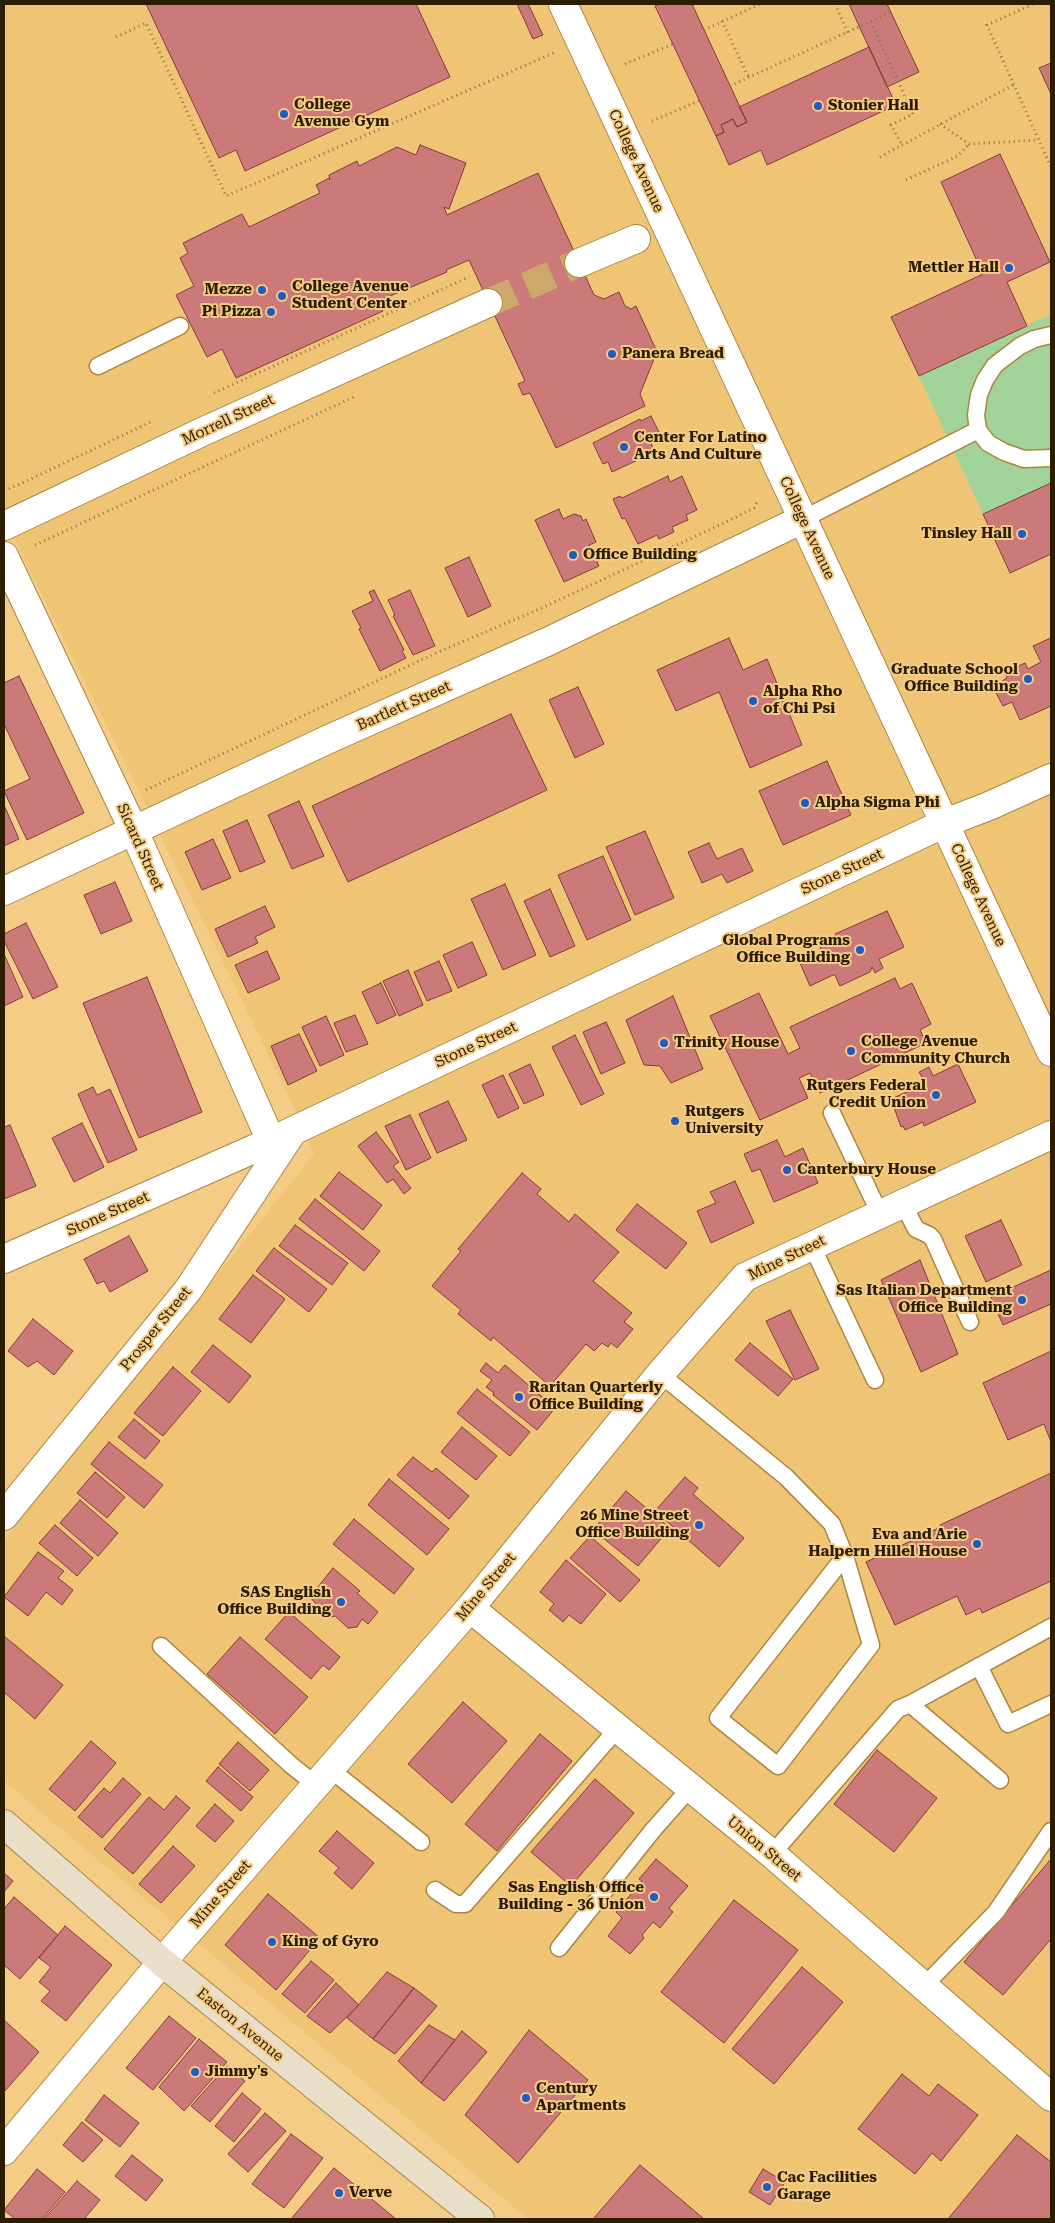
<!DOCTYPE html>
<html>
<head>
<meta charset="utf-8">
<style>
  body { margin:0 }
  #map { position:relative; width:1055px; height:2223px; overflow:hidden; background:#f4cc86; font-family:"Roboto Serif",serif }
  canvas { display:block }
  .frame { position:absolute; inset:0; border:5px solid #2c1d00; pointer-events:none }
</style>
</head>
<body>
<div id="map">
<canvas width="1055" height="2223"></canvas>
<div class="frame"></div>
</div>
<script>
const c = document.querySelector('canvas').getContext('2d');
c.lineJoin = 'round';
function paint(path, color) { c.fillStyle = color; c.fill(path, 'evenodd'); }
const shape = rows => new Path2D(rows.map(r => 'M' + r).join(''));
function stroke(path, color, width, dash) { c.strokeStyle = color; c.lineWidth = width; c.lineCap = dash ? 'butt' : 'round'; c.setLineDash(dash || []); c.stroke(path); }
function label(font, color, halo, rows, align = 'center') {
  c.font = font + ' "Roboto Serif",serif'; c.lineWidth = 4; c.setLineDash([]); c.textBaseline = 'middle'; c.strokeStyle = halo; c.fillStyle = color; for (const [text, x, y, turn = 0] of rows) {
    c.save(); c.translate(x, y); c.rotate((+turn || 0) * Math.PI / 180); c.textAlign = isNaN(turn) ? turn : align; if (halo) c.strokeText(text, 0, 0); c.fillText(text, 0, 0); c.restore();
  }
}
paint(shape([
  [4,4,1051,4,1051,2219,528,2219,4,1781,4,1541,314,1154,285,1088,4,518]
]), '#efc475');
paint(shape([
  [1051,314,1051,483,983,514,919,376]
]), '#a2d39a');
const building = shape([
  [146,4,416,4,450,77,245,171,236,150,219,158,146,4],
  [517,4,528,4,543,35,533,39,517,4],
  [660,4,692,4,747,122,737,127,733,119,721,125,724,132,716,136,655,6,660,4],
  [849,4,887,4,919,72,887,87,849,4],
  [869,47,896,105,767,165,761,150,729,165,716,136,724,132,721,125,733,119,737,127,747,122,739,107,869,47],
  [1051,63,1051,94,1039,68,1051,63],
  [420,145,466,163,449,209,444,207,447,215,538,173,594,295,604,299,619,292,625,306,631,309,636,306,659,356,654,359,640,394,645,406,556,448,530,393,523,395,518,384,525,381,469,260,446,270,447,272,378,301,383,311,236,378,222,349,207,357,176,295,194,286,180,258,188,253,183,243,242,214,249,227,320,193,316,185,329,178,330,180,329,175,357,161,359,166,397,147,416,155,420,145],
  [1000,154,1050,262,1007,282,1027,326,919,376,891,317,983,274,941,182,1000,154],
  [651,416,659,432,648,437,655,452,612,472,608,462,603,464,602,462,593,443,640,419,641,421,651,416],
  [668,476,670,482,682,476,697,510,686,515,688,520,672,527,674,532,659,539,657,535,638,544,625,518,622,519,613,499,620,496,622,498,668,476],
  [1051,483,1051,554,1010,573,983,514,1051,483],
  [559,509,563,519,574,514,581,516,583,521,586,519,596,542,589,545,599,566,564,582,535,520,559,509],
  [469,557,491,606,468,617,445,568,469,557],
  [374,590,404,650,402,651,406,658,380,671,359,629,361,628,352,611,373,601,369,592,374,590],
  [410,590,435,646,413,655,393,616,395,615,388,600,410,590],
  [729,638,743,670,767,659,802,745,750,768,719,692,676,711,657,670,729,638],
  [1051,638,1051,706,1020,720,1012,702,1003,706,993,687,1007,678,1005,672,1025,663,1028,669,1041,662,1033,646,1051,638],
  [19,676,84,813,27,840,4,791,30,779,4,724,4,683,19,676],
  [578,687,604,744,575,758,549,700,578,687],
  [511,714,547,790,348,882,312,806,511,714],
  [827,761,851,815,783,845,759,791,827,761],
  [299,801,324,856,292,869,268,815,299,801],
  [4,805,19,839,4,846,4,805],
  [247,820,265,862,240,872,223,831,247,820],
  [645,831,674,898,635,915,606,847,645,831],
  [213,839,231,878,202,890,185,852,213,839],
  [709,843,717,859,742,848,753,871,727,883,722,874,702,883,688,852,709,843],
  [603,856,631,920,587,940,558,875,603,856],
  [115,882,132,921,101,934,84,895,115,882],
  [505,884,536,955,503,970,471,899,505,884],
  [550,889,575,946,550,957,524,901,550,889],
  [265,906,275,927,255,937,258,943,228,957,215,929,265,906],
  [887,911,904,947,879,959,883,968,875,973,872,967,870,972,840,986,835,975,833,975,810,986,800,963,822,952,820,946,837,938,835,934,887,911],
  [26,923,58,987,33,999,4,941,4,934,26,923],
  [472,942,487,975,458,988,443,955,472,942],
  [267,951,280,979,248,993,235,965,267,951],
  [4,954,23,997,4,1006,4,954],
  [439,961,452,991,427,1001,414,972,439,961],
  [408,970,423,1005,399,1016,383,981,408,970],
  [147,977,202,1112,139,1138,83,1003,147,977],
  [895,978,900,989,912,983,931,1024,920,1030,926,1043,820,1093,810,1073,799,1078,808,1098,760,1120,710,1016,759,993,788,1054,800,1048,790,1027,895,978],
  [381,983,396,1015,377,1024,362,992,381,983],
  [673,996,703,1069,671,1083,660,1066,644,1065,626,1020,673,996],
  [355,1015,368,1044,346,1052,334,1023,355,1015],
  [326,1016,344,1055,320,1066,302,1027,326,1016],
  [606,1022,625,1063,601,1074,583,1032,606,1022],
  [299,1034,317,1071,288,1085,271,1046,299,1034],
  [575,1035,604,1094,581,1105,552,1047,575,1035],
  [530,1064,544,1095,524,1104,509,1074,530,1064],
  [958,1064,976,1102,924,1126,923,1122,905,1130,903,1126,901,1127,891,1099,909,1091,907,1088,924,1080,919,1072,929,1067,933,1076,958,1064],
  [503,1075,519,1108,498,1118,482,1085,503,1075],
  [93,1087,97,1095,110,1089,137,1150,108,1163,78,1094,93,1087],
  [448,1101,467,1140,437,1153,419,1114,448,1101],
  [410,1115,431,1158,406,1170,385,1126,410,1115],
  [82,1123,104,1167,74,1182,52,1138,82,1123],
  [10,1125,36,1186,4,1199,4,1127,10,1125],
  [376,1132,399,1162,393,1166,411,1188,404,1194,393,1179,387,1183,358,1146,376,1132],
  [777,1140,785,1157,803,1148,818,1183,774,1202,760,1169,752,1172,744,1154,777,1140],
  [339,1172,382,1205,363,1230,320,1196,339,1172],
  [522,1173,541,1189,537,1194,569,1222,575,1214,619,1252,593,1281,632,1313,624,1322,633,1329,617,1348,611,1343,608,1347,602,1343,594,1351,586,1344,550,1386,493,1337,491,1341,458,1314,461,1310,432,1286,461,1251,458,1249,522,1173],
  [735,1181,754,1223,711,1243,697,1211,716,1203,710,1192,735,1181],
  [315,1199,380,1251,364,1271,299,1219,315,1199],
  [637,1204,687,1243,666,1269,616,1230,637,1204],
  [1001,1220,1022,1265,986,1282,965,1236,1001,1220],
  [295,1225,348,1263,332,1285,279,1246,295,1225],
  [129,1236,148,1271,110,1292,104,1281,97,1284,84,1259,129,1236],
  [274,1248,327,1289,309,1312,256,1271,274,1248],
  [920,1260,958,1354,921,1372,881,1280,920,1260],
  [1051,1270,1051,1304,1003,1325,991,1297,1051,1270],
  [253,1275,285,1299,251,1343,219,1319,253,1275],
  [790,1310,819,1369,795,1380,766,1321,790,1310],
  [33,1319,73,1351,54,1375,37,1361,28,1367,8,1351,33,1319],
  [750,1343,793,1379,778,1396,735,1360,750,1343],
  [213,1345,251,1376,229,1403,191,1372,213,1345],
  [1051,1351,1051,1442,1044,1424,1008,1440,983,1383,1051,1351],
  [486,1363,498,1373,505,1365,555,1408,537,1430,493,1395,494,1393,486,1387,492,1380,480,1371,486,1363],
  [173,1367,201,1391,163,1436,134,1413,173,1367],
  [477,1389,530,1432,510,1456,457,1413,477,1389],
  [134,1419,160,1441,145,1459,118,1437,134,1419],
  [462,1427,497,1456,476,1480,441,1452,462,1427],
  [109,1442,163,1485,144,1508,91,1464,109,1442],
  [413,1457,432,1472,436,1468,469,1496,449,1519,397,1475,413,1457],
  [95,1472,125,1497,107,1518,77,1493,95,1472],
  [1051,1473,1051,1581,982,1613,980,1608,966,1615,957,1596,895,1625,866,1562,941,1527,940,1525,1051,1473],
  [685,1477,698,1488,693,1494,744,1538,719,1567,655,1511,685,1477],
  [389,1479,449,1529,427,1555,368,1505,389,1479],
  [626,1491,670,1528,638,1566,593,1530,626,1491],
  [80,1500,118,1533,98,1556,60,1523,80,1500],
  [354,1519,414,1569,394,1594,333,1544,354,1519],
  [55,1525,93,1558,77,1576,39,1543,55,1525],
  [590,1536,640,1580,620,1602,570,1558,590,1536],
  [38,1552,64,1571,58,1578,73,1590,62,1605,46,1592,28,1616,4,1597,38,1552],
  [566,1560,606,1594,581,1624,569,1615,563,1622,549,1610,554,1604,540,1592,566,1560],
  [333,1568,360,1591,357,1593,378,1612,368,1624,362,1619,357,1627,348,1628,335,1616,328,1618,310,1597,333,1568],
  [289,1612,340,1657,329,1670,323,1665,311,1679,265,1639,289,1612],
  [4,1636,63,1685,35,1719,4,1692,4,1636],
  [240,1637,308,1697,275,1734,207,1674,240,1637],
  [463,1702,507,1741,452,1803,408,1764,463,1702],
  [540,1734,572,1761,497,1851,465,1824,540,1734],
  [91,1741,116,1763,75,1811,49,1789,91,1741],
  [238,1742,269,1770,250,1791,219,1764,238,1742],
  [877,1750,937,1798,894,1852,834,1804,877,1750],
  [218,1767,253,1797,241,1811,206,1781,218,1767],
  [123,1778,141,1794,102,1838,78,1817,104,1788,110,1793,123,1778],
  [595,1779,634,1813,571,1886,531,1852,595,1779],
  [176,1796,190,1808,133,1874,104,1849,149,1797,164,1810,176,1796],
  [215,1804,234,1821,215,1842,196,1826,215,1804],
  [337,1831,374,1863,352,1889,334,1873,339,1868,319,1851,337,1831],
  [173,1846,195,1866,161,1903,139,1884,173,1846],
  [656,1859,688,1886,669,1908,673,1912,660,1928,653,1922,642,1935,644,1938,630,1954,608,1936,622,1918,616,1912,642,1881,639,1879,656,1859],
  [1051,1859,1051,1939,1003,1995,964,1962,1051,1859],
  [4,1873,13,1881,4,1892,4,1873],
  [268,1894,320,1938,276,1990,225,1945,268,1894],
  [14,1897,58,1935,20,1979,4,1965,4,1909,14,1897],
  [734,1900,798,1950,724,2043,661,1992,734,1900],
  [65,1926,112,1965,66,2021,41,2001,50,1991,39,1982,51,1967,39,1958,65,1926],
  [311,1961,334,1980,305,2013,282,1994,311,1961],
  [802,1967,843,2002,774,2084,732,2049,802,1967],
  [387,1972,414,1988,373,2039,347,2018,387,1972],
  [336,1983,359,2005,330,2033,307,2016,336,1983],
  [414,1988,437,2006,395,2054,373,2039,414,1988],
  [169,2016,196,2038,153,2090,126,2068,169,2016],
  [4,2020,39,2052,4,2092,4,2020],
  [429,2025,455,2040,421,2083,398,2061,429,2025],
  [529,2030,588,2080,518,2163,465,2115,529,2030],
  [462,2031,487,2052,444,2101,421,2083,462,2031],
  [199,2039,227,2062,184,2111,159,2087,199,2039],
  [227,2066,245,2081,210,2122,191,2106,227,2066],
  [902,2074,929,2096,938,2084,978,2115,941,2161,932,2153,915,2174,858,2129,902,2074],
  [242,2093,261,2109,234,2142,215,2126,242,2093],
  [104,2095,139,2123,120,2147,85,2120,104,2095],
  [265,2113,286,2131,248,2172,228,2154,265,2113],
  [82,2122,103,2140,83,2162,63,2145,82,2122],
  [291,2134,323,2158,284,2208,252,2184,291,2134],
  [1017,2135,1051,2162,1051,2219,948,2219,1017,2135],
  [132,2155,163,2180,146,2201,115,2176,132,2155],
  [640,2165,704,2219,593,2219,640,2165],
  [334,2168,396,2219,291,2219,334,2168],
  [37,2169,65,2192,42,2219,15,2219,4,2210,37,2169],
  [763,2169,785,2182,770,2205,749,2192,763,2169],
  [77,2181,100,2200,84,2219,44,2219,77,2181]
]);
paint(building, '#cb7a79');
stroke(building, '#833b3c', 1);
stroke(shape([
  [488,303,579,263]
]), '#cca96b', 28, [28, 14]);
const lane = shape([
  [1051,335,1034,339,1020,346,995,365,985,380,979,395,976,415,978,430,988,443,1004,452,1024,459,1051,458],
  [98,366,180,326],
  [803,519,978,430],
  [832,1113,880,1214],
  [903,1204,916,1229,929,1235,933,1239,970,1322],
  [812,1246,875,1380],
  [660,1374,786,1477,832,1524,845,1556,871,1645,778,1766,718,1718,845,1556],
  [161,1646,291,1765,316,1785],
  [979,1666,1008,1724,1051,1704],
  [910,1704,1051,1627],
  [330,1769,421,1842],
  [772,1854,898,1709,910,1704,1000,1780],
  [435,1890,456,1904,465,1904,618,1728],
  [559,1948,653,1830,691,1787],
  [924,1986,996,1912,1051,1831]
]);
const street = shape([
  [563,4,1051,1052],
  [579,263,636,239],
  [4,526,202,432,488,303],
  [4,556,134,831,271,1141],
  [4,891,329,739,549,641,803,519],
  [4,1259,263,1145,945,823,989,806,1051,778],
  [4,1516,188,1290,293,1131],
  [470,1608,772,1854,1051,2097],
  [4,2151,162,1962,470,1608,660,1374,745,1277,1051,1135]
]);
const secondary = shape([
  [4,1824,162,1962,480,2219]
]);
stroke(lane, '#aa8640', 19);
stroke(street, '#aa8640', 30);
stroke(secondary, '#aa8640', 30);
stroke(shape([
  [835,4,848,33],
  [1033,4,987,25,1051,167],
  [722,21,749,78],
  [871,22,913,114,891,125,902,145],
  [704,30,760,4],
  [116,37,146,23,226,196,554,53],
  [625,64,673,44],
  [730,86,891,12],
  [652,121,699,101],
  [940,124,969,144,1038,140],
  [880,157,1013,85],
  [906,180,958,156,969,144],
  [214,393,469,277],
  [9,489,151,422],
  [35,545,354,397],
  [146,790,436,653,535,611,724,523,754,508,757,502]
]), '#8f7342', 3, [1, 4]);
stroke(lane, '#fff', 16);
stroke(street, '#fff', 28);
stroke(secondary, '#e9dec8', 28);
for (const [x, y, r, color] of [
  [818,106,5,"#1f5ac6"],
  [284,114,5,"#1f5ac6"],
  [1009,268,5,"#1f5ac6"],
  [262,290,5,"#1f5ac6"],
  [282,296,5,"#1f5ac6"],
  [271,312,5,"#1f5ac6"],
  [612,354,5,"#1f5ac6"],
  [624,447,5,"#1f5ac6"],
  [1022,534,5,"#1f5ac6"],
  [573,555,5,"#1f5ac6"],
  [1028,679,5,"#1f5ac6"],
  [753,701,5,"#1f5ac6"],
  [805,803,5,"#1f5ac6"],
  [860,950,5,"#1f5ac6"],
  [664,1043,5,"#1f5ac6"],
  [851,1051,5,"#1f5ac6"],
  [936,1095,5,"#1f5ac6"],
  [675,1121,5,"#1f5ac6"],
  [787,1170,5,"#1f5ac6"],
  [1022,1300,5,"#1f5ac6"],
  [519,1397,5,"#1f5ac6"],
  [699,1525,5,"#1f5ac6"],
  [977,1544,5,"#1f5ac6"],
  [341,1602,5,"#1f5ac6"],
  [654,1897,5,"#1f5ac6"],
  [272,1942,5,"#1f5ac6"],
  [195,2072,5,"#1f5ac6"],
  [526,2098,5,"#1f5ac6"],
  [767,2187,5,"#1f5ac6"],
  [339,2193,5,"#1f5ac6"]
]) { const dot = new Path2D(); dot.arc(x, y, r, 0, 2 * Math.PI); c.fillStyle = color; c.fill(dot); stroke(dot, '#f4cc86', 2); }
label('bold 15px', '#2c1d00', '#f4cc86', [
  ["College",294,105],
  ["Avenue Gym",294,122],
  ["Stonier Hall",828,106],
  ["Mettler Hall",999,268,"right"],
  ["College Avenue",292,287],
  ["Student Center",292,304],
  ["Mezze",252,290,"right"],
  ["Pi Pizza",261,312,"right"],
  ["Panera Bread",622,354],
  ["Center For Latino",634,438],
  ["Arts And Culture",634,455],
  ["Tinsley Hall",1012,534,"right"],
  ["Office Building",583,555],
  ["Graduate School",1018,670,"right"],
  ["Office Building",1018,687,"right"],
  ["Alpha Rho",763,692],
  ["of Chi Psi",763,709],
  ["Alpha Sigma Phi",815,803],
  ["Global Programs",850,941,"right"],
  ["Office Building",850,958,"right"],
  ["College Avenue",861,1042],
  ["Community Church",861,1059],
  ["Trinity House",674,1043],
  ["Rutgers Federal",926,1086,"right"],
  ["Credit Union",926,1103,"right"],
  ["Rutgers",685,1112],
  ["University",685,1129],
  ["Canterbury House",797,1170],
  ["Sas Italian Department",1012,1291,"right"],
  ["Office Building",1012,1308,"right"],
  ["Raritan Quarterly",529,1388],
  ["Office Building",529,1405],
  ["26 Mine Street",689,1516,"right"],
  ["Office Building",689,1533,"right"],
  ["Eva and Arie",967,1535,"right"],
  ["Halpern Hillel House",967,1552,"right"],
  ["SAS English",331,1593,"right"],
  ["Office Building",331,1610,"right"],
  ["Sas English Office",644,1888,"right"],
  ["Building - 36 Union",644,1905,"right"],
  ["King of Gyro",282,1942],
  ["Jimmy's",205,2072],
  ["Century",536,2089],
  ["Apartments",536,2106],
  ["Cac Facilities",777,2178],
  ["Garage",777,2195],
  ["Verve",349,2193]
], 'left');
label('15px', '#2c1d00', '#f4cc86', [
  ["College Avenue",636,161,65],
  ["Morrell Street",228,420,-25],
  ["College Avenue",807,528,65],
  ["Bartlett Street",404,706,-24],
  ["Sicard Street",140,847,66],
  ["Stone Street",842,872,-25],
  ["College Avenue",978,895,65],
  ["Stone Street",476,1045,-25],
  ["Stone Street",108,1214,-24],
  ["Mine Street",787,1258,-26],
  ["Prosper Street",156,1329,-51],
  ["Mine Street",486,1587,-50],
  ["Union Street",764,1849,40],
  ["Mine Street",221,1894,-49],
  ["Easton Avenue",240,2025,39]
]);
</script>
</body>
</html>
